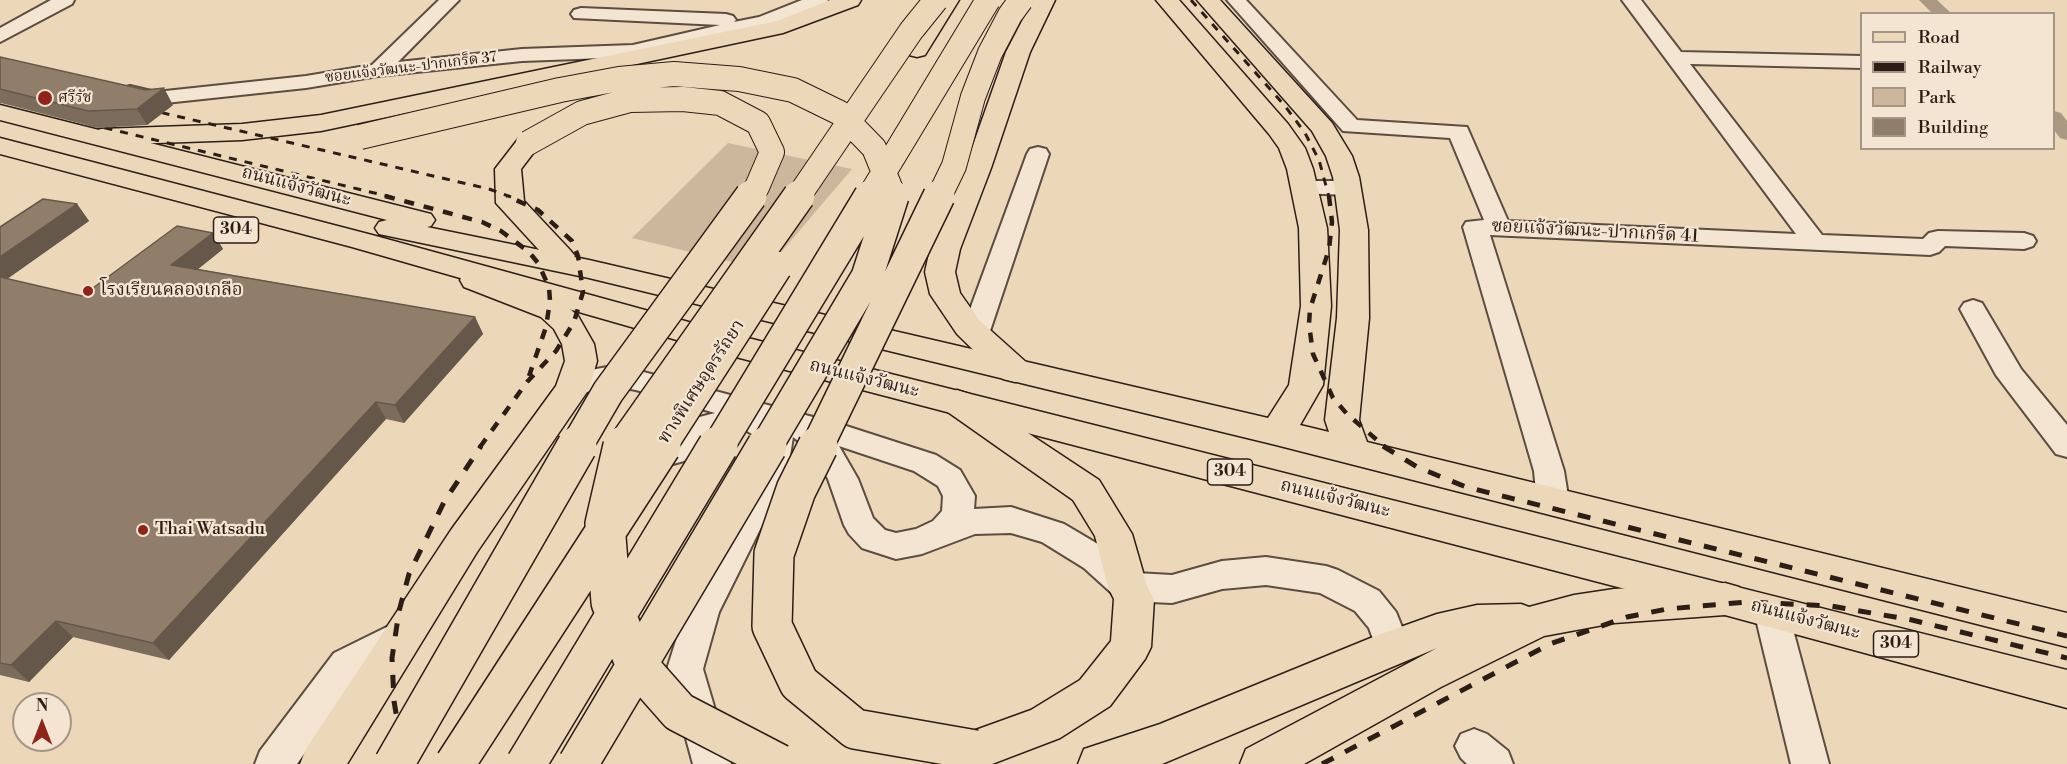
<!DOCTYPE html>
<html>
<head>
<meta charset="utf-8">
<style>
  body { margin:0 }
  #map { position:relative; width:2067px; height:764px; overflow:hidden; background:#ecd7b9; font-family:"Libre Bodoni",serif }
  canvas { display:block }
  .legend { position:absolute; left:1860px; top:12px; width:195px; height:138px; box-sizing:border-box; background:#f3e5d2; border:2px solid #a49587; margin:0; padding:8px 10px; list-style:none; font-size:18px; color:#2d1d17 }
  .legend li { display:flex; align-items:center; gap:12px; height:30px }
  .legend b { width:30px; border:2px solid #a49587 }
  .north { position:absolute; left:12px; top:692px; width:60px; height:60px; box-sizing:border-box; background:#f3e5d2; border:2px solid #a49587; border-radius:50%; rotate:0deg; font-size:16px; font-weight:700; line-height:24px; text-align:center; color:#2d1d17 }
  .north::after { content:''; display:block; margin:auto; width:21px; height:27px; background:#8f2418; clip-path:polygon(50% 0,100% 100%,50% 72%,0 100%) }
</style>
</head>
<body>
<div id="map">
<canvas width="2067" height="764"></canvas>
<ul class="legend">
<li><b style="height:8px;background:#ecd7b9"></b>Road</li>
<li><b style="height:8px;background:#2d1d17"></b>Railway</li>
<li><b style="height:16px;background:#ccb79d"></b>Park</li>
<li><b style="height:16px;background:#907e6b"></b>Building</li>
</ul>
<div class="north">N</div>
</div>
<script>
const c = document.querySelector('canvas').getContext('2d');
c.lineJoin = 'round';
function paint(path, color) { c.fillStyle = color; c.fill(path, 'evenodd'); }
const shape = rows => new Path2D(rows.map(r => 'M' + r).join(''));
function stroke(path, color, width, dash) { c.strokeStyle = color; c.lineWidth = width; c.lineCap = dash ? 'butt' : 'round'; c.setLineDash(dash || []); c.stroke(path); }
function label(font, color, halo, rows, align = 'center') {
  c.font = font + ' "Libre Bodoni","Noto Serif Thai",serif'; c.lineWidth = 4.5; c.setLineDash([]); c.textBaseline = 'middle'; c.strokeStyle = halo; c.fillStyle = color; for (const [text, x, y, turn = 0] of rows) {
    c.save(); c.translate(x, y); c.rotate((+turn || 0) * Math.PI / 180); c.textAlign = isNaN(turn) ? turn : align; if (halo) c.strokeText(text, 0, 0); c.fillText(text, 0, 0); c.restore();
  }
}
paint(shape([
  [728,143,852,169,766,270,632,238]
]), '#ccb79d');
paint(shape([
  [1919,0,1937,0,1952,14,1933,14,1919,0],
  [2054,111,2061,113,2067,121,2067,140,2060,138,2054,130,2054,111]
]), '#ab9882');
const minor = shape([
  [51,0,74,0,72,4,0,42,0,28,51,0],
  [439,0,459,0,398,62,522,49,633,45,720,25,574,18,571,14,574,10,581,8,726,14,733,16,736,20,734,22,759,17,802,0,828,0,826,4,772,25,633,57,522,61,378,76,306,88,156,104,123,96,119,92,123,88,130,86,156,92,306,76,372,65,439,0],
  [1227,0,1246,0,1357,120,1467,127,1508,221,1796,234,1622,0,1641,0,1681,52,1862,56,1862,68,1690,64,1822,235,1923,239,1929,233,1938,231,2024,233,2033,236,2036,241,2033,246,2024,249,1945,246,1939,252,1930,255,1490,235,1564,471,1569,502,1564,511,1553,514,1542,511,1537,502,1534,471,1463,227,1466,222,1484,220,1450,138,1343,131,1227,0],
  [1038,147,1046,149,1049,154,989,334,985,340,975,343,965,340,961,334,1027,154,1030,149,1038,147],
  [1305,181,1348,181,1356,183,1360,188,1356,193,1348,195,1297,193,1293,188,1297,183,1305,181],
  [1973,300,1982,303,2021,369,2067,425,2067,457,2056,454,1996,375,1960,309,1964,303,1973,300],
  [613,366,636,370,843,425,936,455,960,470,975,496,974,509,1011,507,1064,524,1108,550,1136,573,1172,575,1222,561,1266,557,1326,566,1338,570,1379,591,1396,612,1410,647,1404,658,1392,662,1380,658,1369,628,1355,611,1320,593,1266,585,1222,589,1172,603,1128,601,1116,597,1084,568,1042,542,1011,533,975,534,922,554,896,559,862,548,849,534,844,525,828,479,820,464,803,445,793,437,787,475,719,612,703,669,731,764,693,764,667,669,685,612,757,475,762,440,747,431,732,429,712,435,684,461,673,464,662,461,658,453,662,445,692,419,715,413,636,390,613,386,596,388,572,399,562,396,558,389,562,382,579,372,613,366],
  [839,446,914,471,938,486,943,496,942,511,933,521,916,529,896,533,885,530,873,518,858,479,839,446],
  [1771,597,1783,601,1788,611,1829,764,1791,764,1754,611,1759,601,1771,597],
  [403,619,415,623,420,634,415,645,360,675,297,764,255,764,260,751,334,653,403,619],
  [1474,729,1487,734,1508,751,1513,764,1467,764,1461,758,1455,746,1461,734,1474,729]
]);
const major = shape([
  [1156,0,1179,0,1288,124,1305,148,1313,169,1327,228,1331,306,1323,385,1300,425,1329,432,1325,420,1337,318,1340,230,1333,177,1326,156,1312,131,1197,0,1220,0,1332,123,1352,156,1359,177,1368,230,1369,318,1359,420,1367,442,2067,613,2067,647,1276,445,589,278,379,234,375,228,379,222,387,220,0,120,0,105,431,214,435,220,431,226,427,227,589,260,1268,418,1289,385,1301,306,1299,228,1287,169,1279,148,1269,134,1156,0],
  [0,138,372,235,736,335,2067,670,2067,708,1725,615,736,357,352,247,0,154,0,138]
]);
const highway = shape([
  [830,0,861,0,858,5,783,33,321,131,242,140,101,145,92,142,88,137,92,132,101,129,242,124,321,115,777,21,830,0],
  [937,0,959,0,925,55,917,57,909,55,905,50,937,0],
  [1033,0,1055,0,1030,52,991,168,960,249,955,272,960,293,979,320,1027,363,1031,371,1027,379,1015,382,1003,379,957,334,930,294,925,272,930,249,965,168,1006,52,1033,0],
  [528,135,537,138,541,143,521,169,524,201,570,250,575,256,570,262,560,265,550,262,496,203,495,169,519,138,528,135],
  [475,271,563,303,578,316,594,344,597,361,589,389,477,552,347,764,300,764,306,749,451,530,556,386,565,361,562,344,554,329,541,317,464,287,460,280,464,273,475,271],
  [957,390,969,394,1099,480,1132,534,1147,586,1154,599,1151,647,1145,659,1110,706,1060,738,992,764,959,764,953,750,959,736,1031,710,1080,680,1111,641,1114,599,1108,587,1095,536,1073,500,945,410,940,402,945,394,957,390],
  [1725,583,1739,587,1745,599,1739,611,1725,615,1614,623,1544,636,1441,687,1304,764,1240,764,1246,749,1437,648,1162,764,1078,764,1084,749,1160,724,1378,635,1437,614,1477,605,1521,604,1529,607,1574,595,1614,589,1725,583]
]);
stroke(minor, '#5d4c40', 4);
stroke(major, '#2d1d17', 3);
stroke(highway, '#2d1d17', 3);
paint(minor, '#f3e5d2');
paint(major, '#ecd7b9');
paint(highway, '#ecd7b9');
stroke(shape([
  [1191,0,1285,106,1305,133,1319,160,1329,197],
  [146,109,489,189,511,197],
  [89,124,391,197]
]), '#2d1d17', 3, [8, 8]);
stroke(shape([
  [385,196,482,222,501,231,529,252,538,263,549,287,550,301,546,327,529,376],
  [1329,196,1332,222,1329,249,1310,309,1309,324,1313,354,1333,398,1347,414,1385,447],
  [480,447,527,382,556,351,574,322,583,292,578,256,572,241,538,210,507,196]
]), '#2d1d17', 4.5, [10, 10]);
stroke(shape([
  [1383,446,1417,467,1466,487,2067,636],
  [409,764,400,737,394,701,392,658,399,611,409,574,444,502,481,446],
  [1322,764,1550,644,1627,617,1667,609,1747,602,1831,606,1912,620,2067,658]
]), '#2d1d17', 5, [13, 13]);
const highwayBridgeFar2 = shape([
  [360,137,560,90,619,79,674,74,739,79,793,90,840,113,874,148,894,197],
  [528,143,582,113,630,100,683,99,720,103,758,123,772,152,757,187,749,197],
  [798,197,911,31,936,0],
  [869,197,988,0],
  [939,197,954,166,973,97,990,53,1010,15,1021,0]
]);
const highwayBridgeFar1 = shape([
  [576,447,608,392,751,196],
  [622,447,799,196],
  [660,447,776,267],
  [718,447,870,196],
  [766,447,867,277,893,196],
  [817,447,939,196]
]);
const highwayBridge = shape([
  [623,446,605,524,611,602,634,661,679,712,779,764],
  [818,446,796,490,774,554,772,626,799,683,855,729,975,750],
  [394,764,577,446],
  [455,764,661,446],
  [526,764,718,446],
  [578,764,767,446]
]);
stroke(highwayBridgeFar2, '#2d1d17', 26, []);
stroke(highwayBridgeFar1, '#2d1d17', 34, []);
stroke(highwayBridge, '#2d1d17', 42, []);
stroke(highwayBridgeFar2, '#ecd7b9', 24);
stroke(highwayBridgeFar1, '#ecd7b9', 31);
stroke(highwayBridge, '#ecd7b9', 39);
paint(shape([
  [0,57,173,105,147,125,98,128,1,103,0,104],
  [77,204,89,221,7,279,82,296,213,233,223,249,198,269,475,317,483,334,404,423,386,419,169,660,73,637,29,682,0,675,0,227]
]), '#7c6c5c');
paint(shape([
  [164,88,173,105,147,125,137,109],
  [77,204,89,221,0,284,0,257],
  [213,233,223,249,182,282,171,265],
  [475,317,483,334,404,423,395,405],
  [376,402,386,419,169,660,153,643],
  [56,621,73,637,29,682,11,665]
]), '#65584b');
const building = shape([
  [0,57,146,90,164,88,137,109,88,111,0,89,0,57],
  [43,199,77,204,0,257,0,227,43,199],
  [177,226,213,233,171,265,475,317,395,405,376,402,153,643,56,621,11,665,0,663,0,277,82,296,177,226]
]);
paint(building, '#907e6b');
stroke(building, '#65584b', 1.5);
for (const [x, y, r, color] of [
  [45,98,8,"#8f2418"],
  [88,291,6,"#8f2418"],
  [143,530,6,"#8f2418"]
]) { const dot = new Path2D(); dot.arc(x, y, r, 0, 2 * Math.PI); c.fillStyle = color; c.fill(dot); stroke(dot, '#f3e5d2', 2); }
label('15px', '#2d1d17', '#f3e5d2', [
  ["ซอยแจ้งวัฒนะ-ปากเกร็ด 37",411,68,-7]
]);
label('15px', '#2d1d17', '#f3e5d2', [
  ["ศรีรัช",58,98]
], 'left');
for (const [x, y, w] of [
  [236,230,45],
  [1230,472,45],
  [1896,644,45]
]) { const box = new Path2D(); box.roundRect(x - w / 2, y - 13, w, 26, 4.5); c.fillStyle = '#f3e5d2'; c.fill(box); stroke(box, '#2d1d17', 1.5); }
label('bold 16px', '#2d1d17', null, [
  ["304",236,230],
  ["304",1230,472],
  ["304",1896,644]
]);
label('18px', '#2d1d17', '#f3e5d2', [
  ["ถนนแจ้งวัฒนะ",296,187,15],
  ["ซอยแจ้งวัฒนะ-ปากเกร็ด 41",1595,232,3],
  ["ถนนแจ้งวัฒนะ",864,379,14],
  ["ทางพิเศษอุดรรัถยา",702,382,-57],
  ["ถนนแจ้งวัฒนะ",1335,499,14],
  ["ถนนแจ้งวัฒนะ",1805,620,15]
]);
label('18px', '#2d1d17', '#f3e5d2', [
  ["โรงเรียนคลองเกลือ",100,291],
  ["Thai Watsadu",155,530]
], 'left');
</script>
</body>
</html>
